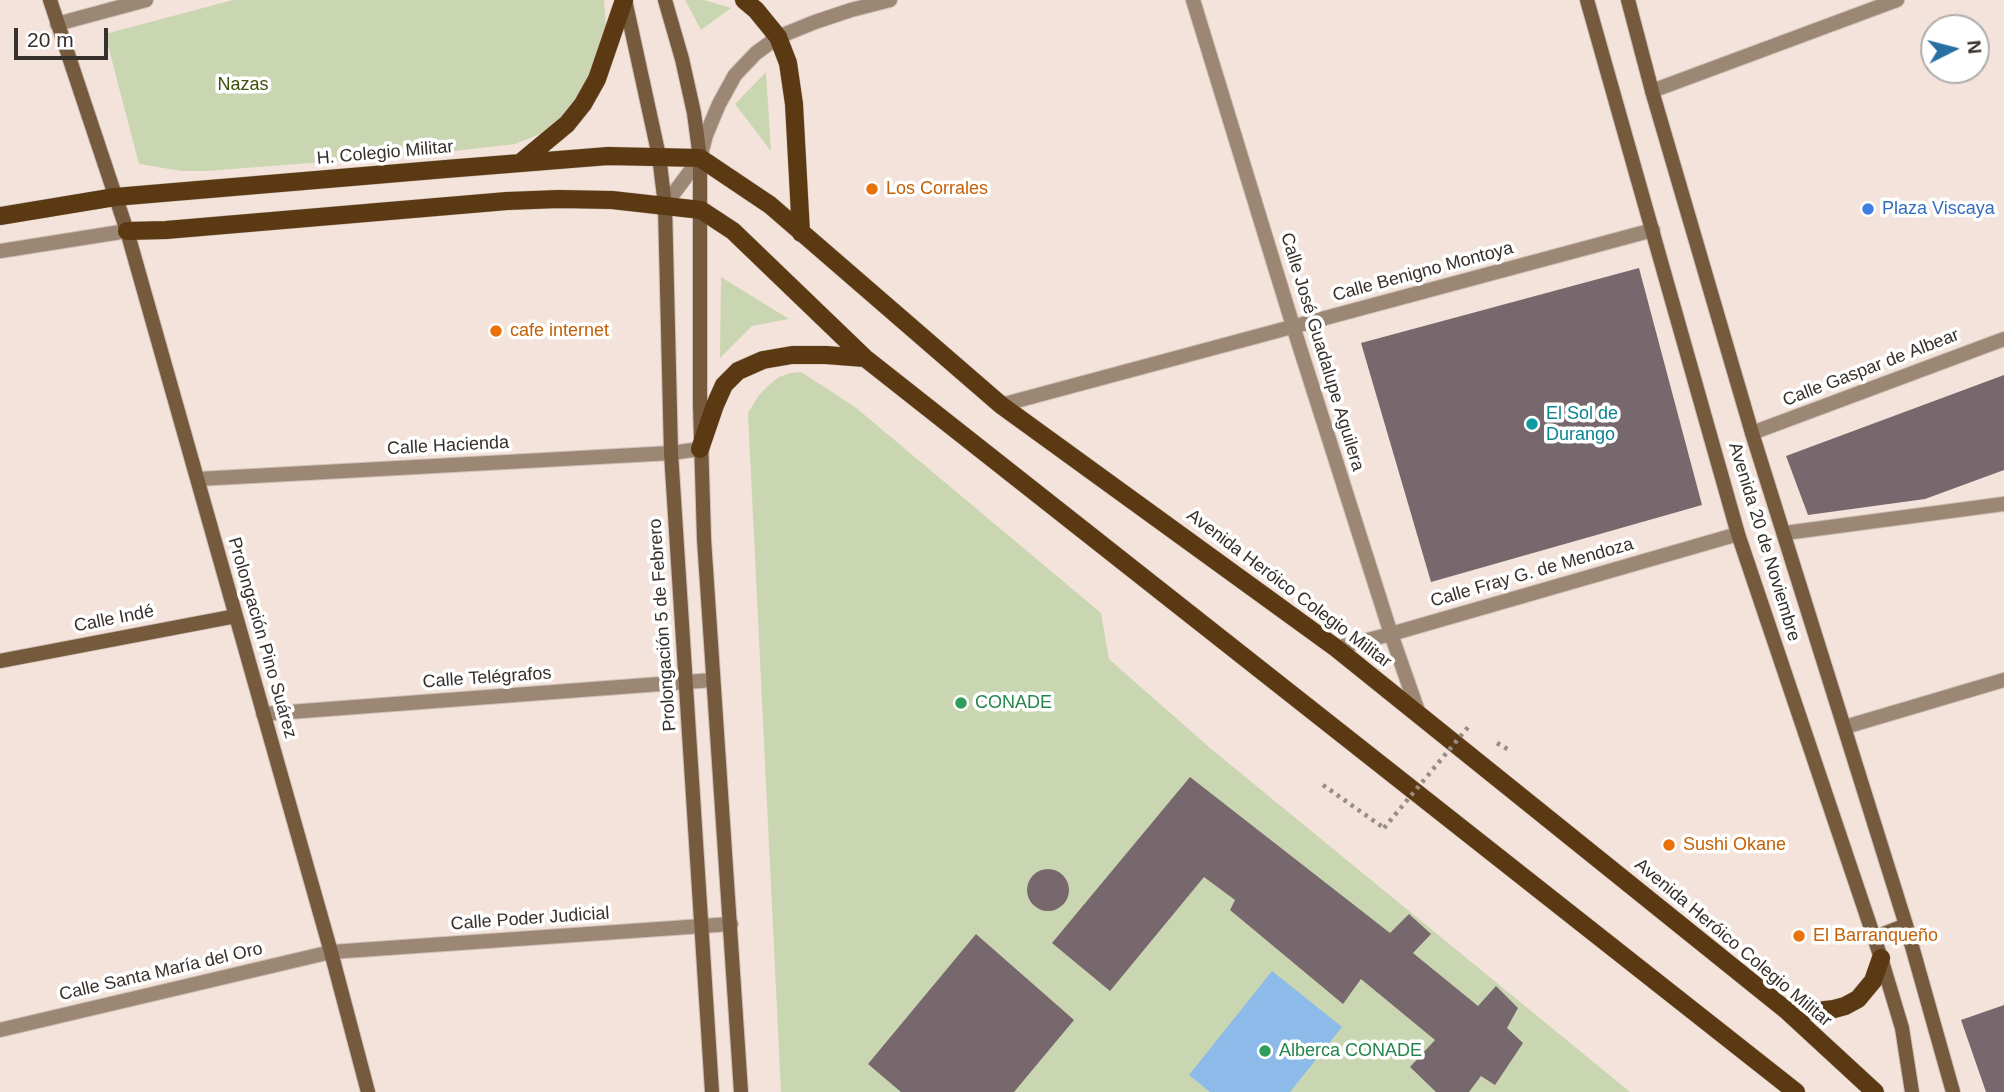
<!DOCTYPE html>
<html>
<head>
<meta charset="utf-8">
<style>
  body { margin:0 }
  #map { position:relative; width:2004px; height:1092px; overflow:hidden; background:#f3e3da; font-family:Helvetica,sans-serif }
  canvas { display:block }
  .north { position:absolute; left:1920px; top:14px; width:70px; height:70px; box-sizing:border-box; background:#fff; border:2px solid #afadab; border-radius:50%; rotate:84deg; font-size:19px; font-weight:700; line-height:28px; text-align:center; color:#37312d }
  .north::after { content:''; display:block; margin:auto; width:24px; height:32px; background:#296fa4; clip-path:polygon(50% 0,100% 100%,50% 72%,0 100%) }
  .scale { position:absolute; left:14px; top:28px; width:94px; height:32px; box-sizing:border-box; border:4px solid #37312d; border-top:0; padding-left:9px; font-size:21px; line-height:24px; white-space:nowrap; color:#37312d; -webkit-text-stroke:5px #fff; paint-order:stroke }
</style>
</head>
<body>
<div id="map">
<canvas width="2004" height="1092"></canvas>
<div class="north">N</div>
<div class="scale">20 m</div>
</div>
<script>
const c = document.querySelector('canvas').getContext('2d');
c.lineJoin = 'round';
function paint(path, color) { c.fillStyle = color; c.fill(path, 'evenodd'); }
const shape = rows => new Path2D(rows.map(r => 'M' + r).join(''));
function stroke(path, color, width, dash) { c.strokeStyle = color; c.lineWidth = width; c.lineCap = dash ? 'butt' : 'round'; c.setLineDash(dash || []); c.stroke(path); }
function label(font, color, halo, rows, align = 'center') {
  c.font = font + ' Helvetica,sans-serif'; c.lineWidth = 7; c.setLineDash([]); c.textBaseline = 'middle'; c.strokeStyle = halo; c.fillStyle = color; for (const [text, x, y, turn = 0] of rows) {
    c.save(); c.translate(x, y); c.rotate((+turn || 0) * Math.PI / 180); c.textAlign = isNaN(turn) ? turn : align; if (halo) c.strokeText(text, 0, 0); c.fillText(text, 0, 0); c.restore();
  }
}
paint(shape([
  [233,0,604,0,606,28,600,58,577,105,547,131,515,144,428,154,206,171,182,171,139,164,105,34],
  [685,0,704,0,731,8,701,30],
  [766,72,771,151,735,104],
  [721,277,789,319,752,326,720,358],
  [801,372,855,407,1101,613,1109,659,1210,748,1630,1092,781,1092,748,413,759,395,770,384,779,377,790,373]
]), '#cad6b2');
paint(shape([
  [1272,971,1342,1027,1290,1092,1210,1092,1189,1075]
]), '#8cbae9');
paint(shape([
  [1639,268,1702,505,1431,582,1361,343],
  [2004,375,2004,470,1925,499,1808,515,1786,456],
  [1190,777,1390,933,1409,914,1431,934,1413,953,1478,1006,1496,986,1518,1008,1507,1028,1523,1043,1495,1085,1481,1076,1469,1092,1436,1092,1410,1067,1435,1040,1361,979,1343,1004,1230,910,1235,900,1204,877,1110,991,1052,943],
  '1027 890a21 21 0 1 1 42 0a21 21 0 1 1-42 0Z',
  [976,934,1074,1020,1014,1092,901,1092,868,1064],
  [2004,1005,2004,1092,1986,1092,1961,1020]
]), '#77686e');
const street = shape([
  [1193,0,1293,326,1391,634,1419,714],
  [57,24,146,0],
  [1652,91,1897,0],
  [665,205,700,158,706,135,719,104,735,75,756,53,778,37,815,22,851,10,890,0],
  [0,251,127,231],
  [1001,405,1653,230],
  [1752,433,2004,339],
  [198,479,671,453,700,449],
  [1785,533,2004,504],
  [1336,648,1391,634,1738,534],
  [263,714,713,680],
  [1845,727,2004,680],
  [0,1030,331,952,731,924]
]);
const secondary = shape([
  [50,0,127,231,331,952,368,1092],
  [625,0,659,156,665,205,671,453,712,1092],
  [665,0,682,59,694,113,700,158,700,405,704,539,741,1092],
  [1587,0,1738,534,1881,958,1902,1028,1912,1092],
  [1628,0,1652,91,1752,433,1906,925,1953,1092],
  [0,661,236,616],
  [1873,938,1906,925]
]);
const primary = shape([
  [744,0,756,10,778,37,788,63,794,104,801,233],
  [520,163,567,124,583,104,597,79,624,0],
  [0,216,115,197,446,169,608,156,700,158,770,205,1001,405,1336,648,1786,1010,1875,1092],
  [127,231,166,230,507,201,559,199,612,200,701,210,733,231,865,358,1796,1092],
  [700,449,715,405,724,385,738,371,763,360,792,355,826,355,865,358],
  [1786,1010,1817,1011,1834,1009,1845,1006,1858,999,1873,981,1881,958]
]);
stroke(street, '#cdbfb7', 16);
stroke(secondary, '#cdbfb7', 16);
stroke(primary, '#cdbfb7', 19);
stroke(shape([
  [1497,743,1509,750],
  [1323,785,1384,828]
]), '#988d86', 4.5, [3.5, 5]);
stroke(street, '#9b8774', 14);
stroke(secondary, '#765a3d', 14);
stroke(primary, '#5b3913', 18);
stroke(shape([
  [1384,828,1469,726]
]), '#988d86', 4.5, [3.5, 5]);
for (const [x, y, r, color] of [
  [872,189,7,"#e8710a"],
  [1868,209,7,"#3f7fe0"],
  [496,331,7,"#e8710a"],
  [1532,424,7,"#0f9aa8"],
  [961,703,7,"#2e9e5b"],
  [1669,845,7,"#e8710a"],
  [1799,936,7,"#e8710a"],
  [1265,1051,7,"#2e9e5b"]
]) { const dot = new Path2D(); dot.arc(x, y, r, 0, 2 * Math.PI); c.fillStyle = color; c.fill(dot); stroke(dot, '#fff', 2.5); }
label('18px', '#3f4f0b', '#fff', [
  ["Nazas",243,85]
]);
label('18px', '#37312d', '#fff', [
  ["H. Colegio Militar",385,153,-5],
  ["Calle Benigno Montoya",1423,272,-15],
  ["Calle José Guadalupe Aguilera",1322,352,73],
  ["Calle Gaspar de Albear",1871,368,-21],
  ["Calle Hacienda",448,446,-3],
  ["Avenida 20 de Noviembre",1764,542,73],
  ["Calle Fray G. de Mendoza",1532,573,-16],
  ["Avenida Heróico Colegio Militar",1289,589,37],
  ["Calle Indé",114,619,-11],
  ["Prolongación 5 de Febrero",663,625,-94],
  ["Prolongación Pino Suárez",262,638,74],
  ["Calle Telégrafos",487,678,-4],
  ["Calle Poder Judicial",530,919,-4],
  ["Avenida Heróico Colegio Militar",1733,943,40],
  ["Calle Santa María del Oro",161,972,-13]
]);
label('18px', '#c56008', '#fff', [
  ["Los Corrales",886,189],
  ["cafe internet",510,331],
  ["Sushi Okane",1683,845],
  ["El Barranqueño",1813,936]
], 'left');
label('18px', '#366cbe', '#fff', [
  ["Plaza Viscaya",1882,209]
], 'left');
label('18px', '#0d838f', '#fff', [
  ["El Sol de",1546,414],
  ["Durango",1546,435]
], 'left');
label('18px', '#27864d', '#fff', [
  ["CONADE",975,703],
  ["Alberca CONADE",1279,1051]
], 'left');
</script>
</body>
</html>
